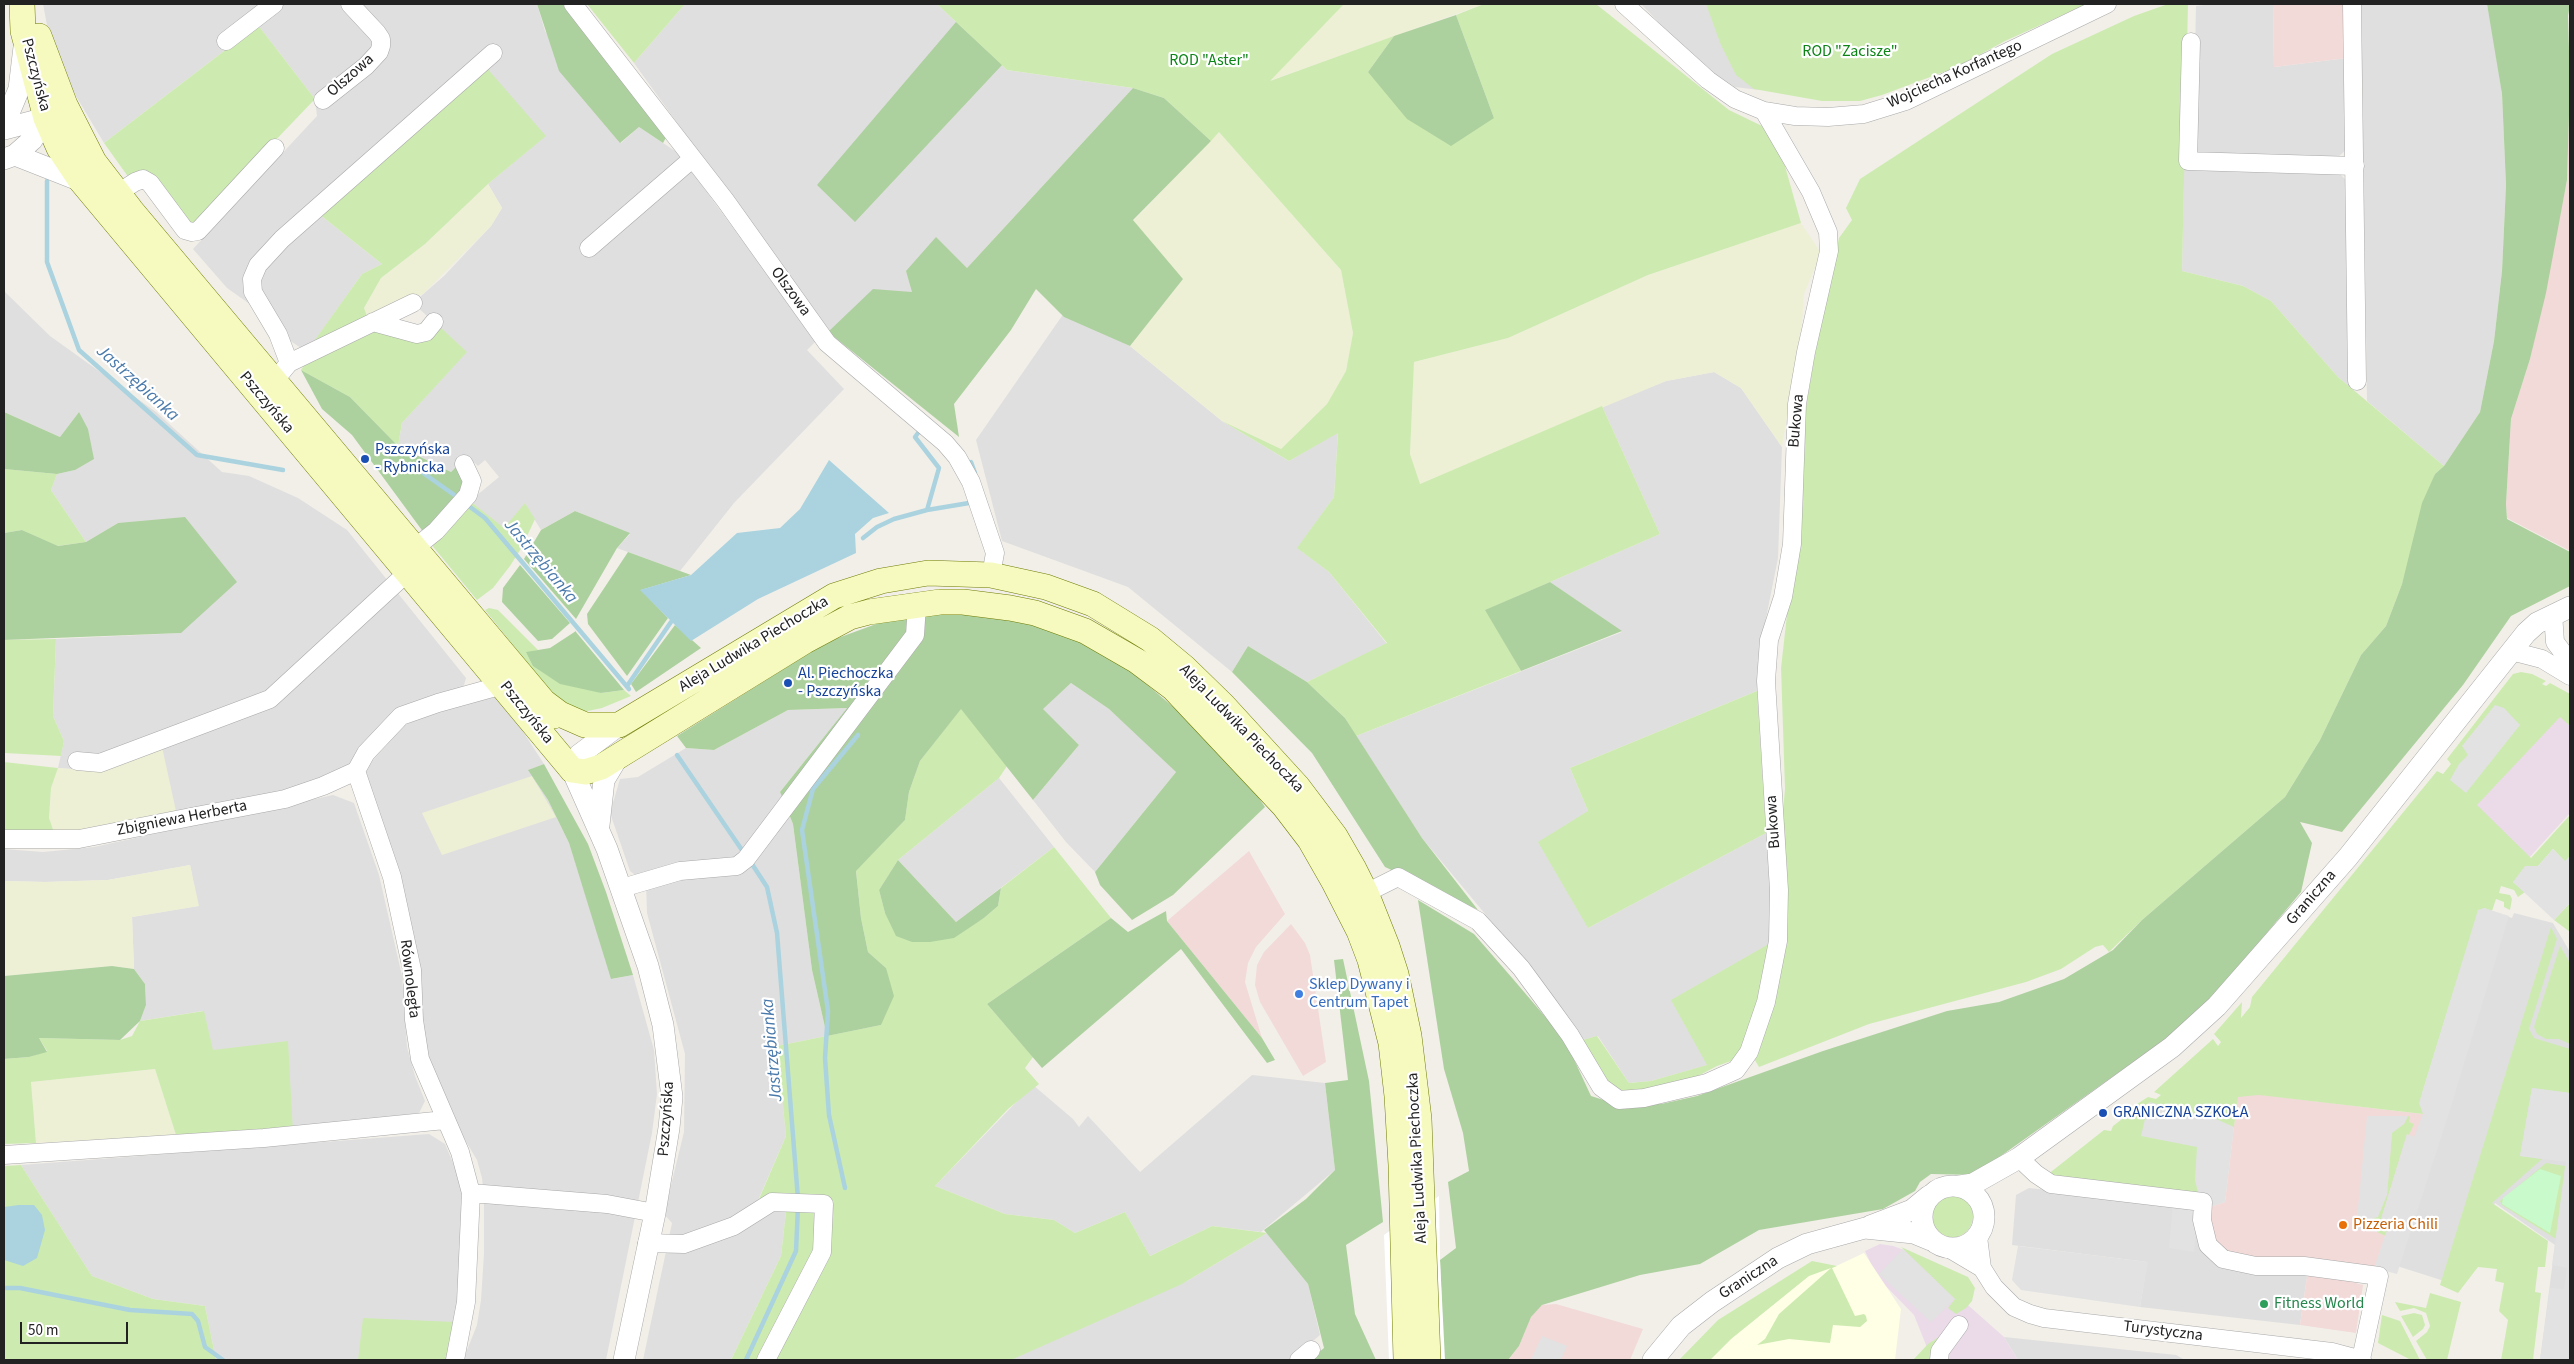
<!DOCTYPE html>
<html>
<head>
<meta charset="utf-8">
<style>
  body { margin:0 }
  #map { position:relative; width:2574px; height:1364px; overflow:hidden; background:#f2efe9; font-family:"Source Sans 3",sans-serif }
  canvas { display:block }
  .frame { position:absolute; inset:0; border:5px solid #222; pointer-events:none }
  .scale { position:absolute; left:20px; top:1322px; width:108px; height:22px; box-sizing:border-box; border:2px solid #222; border-top:0; padding-left:6px; font-size:15px; line-height:18px; white-space:nowrap; color:#222; -webkit-text-stroke:4px #fff; paint-order:stroke }
</style>
</head>
<body>
<div id="map">
<canvas width="2574" height="1364"></canvas>
<div class="frame"></div>
<div class="scale">50 m</div>
</div>
<script>
const c = document.querySelector('canvas').getContext('2d');
c.lineJoin = 'round';
function paint(path, color) { c.fillStyle = color; c.fill(path, 'evenodd'); }
const shape = rows => new Path2D(rows.map(r => 'M' + r).join(''));
function stroke(path, color, width, dash) { c.strokeStyle = color; c.lineWidth = width; c.lineCap = dash ? 'butt' : 'round'; c.setLineDash(dash || []); c.stroke(path); }
function label(font, color, halo, rows, align = 'center') {
  c.font = font + ' "Source Sans 3",sans-serif'; c.lineWidth = 4.5; c.setLineDash([]); c.textBaseline = 'middle'; c.strokeStyle = halo; c.fillStyle = color; for (const [text, x, y, turn = 0] of rows) {
    c.save(); c.translate(x, y); c.rotate((+turn || 0) * Math.PI / 180); c.textAlign = isNaN(turn) ? turn : align; if (halo) c.strokeText(text, 0, 0); c.fillText(text, 0, 0); c.restore();
  }
}
paint(shape([
  [43,4,537,4,545,31,621,143,639,127,678,153,816,341,807,350,844,389,734,503,680,571,617,548,630,534,575,511,541,530,525,504,504,529,470,501,499,477,485,460,478,466,467,456,451,472,398,446,402,423,466,352,413,303,444,276,491,226,502,208,488,184,545,136,319,214,382,264,362,274,307,352,283,336,271,319,227,288,193,249,317,116,315,99,258,25,104,143,67,81,47,25],
  [685,4,937,4,1007,70,1133,88,967,268,936,238,912,292,828,332,634,63],
  [1641,4,1706,4,1759,90,1735,87,1696,61],
  [2212,4,2273,4,2274,67,2347,58,2348,148,2337,158,2201,157,2193,148,2196,6],
  [2361,4,2487,4,2495,47,2502,94,2506,185,2502,271,2494,341,2480,412,2444,466,2367,401],
  [2184,170,2337,171,2349,183,2351,388,2338,377,2271,301,2243,286,2182,271],
  [4,291,50,336,156,412,222,472,249,476,298,498,347,530,466,678,462,692,410,713,345,770,323,781,259,797,176,811,97,771,58,768,64,741,53,716,56,639,181,633,118,523,86,542,51,490,57,474,75,470,79,412,60,437,4,412],
  [1064,313,1130,346,1222,421,1289,461,1338,432,1334,497,1298,548,1329,572,1387,644,1307,682,1248,646,1232,672,1128,587,1002,541,976,440],
  [1714,372,1741,388,1782,447,1778,558,1761,643,1757,691,1570,768,1588,811,1588,928,1766,833,1772,885,1774,941,1708,1065,1651,1081,1629,1083,1598,1036,1579,1041,1525,962,1422,838,1356,736,1622,632,1550,582,1660,534,1602,406,1666,381],
  [1071,683,1109,709,1148,743,1176,772,1095,872,1066,842,1033,800,1079,745,1042,709],
  [495,697,518,724,544,764,529,770,548,800,569,843,612,979,633,975,654,1050,657,1094,652,1133,606,1360,463,1360,477,1325,481,1300,484,1254,484,1196,482,1178,477,1160,455,1123,430,1066,365,774,373,760,405,725,451,705],
  [847,708,780,792,793,824,812,970,827,1036,777,1046,786,1136,756,1205,787,1203,781,1256,731,1360,643,1360,672,1223,664,1214,684,1132,685,1054,647,913,646,883,630,871,610,813,620,779,638,777,686,748,714,750,788,710],
  [999,778,1054,847,956,922,898,860],
  [333,795,354,803,379,875,402,976,407,1047,415,1076,425,1101,419,1113,293,1131,212,1050,203,1011,140,1021,146,1005,145,984,134,969,132,917,198,906,190,865,108,880,45,882,4,881,4,849,43,852,94,847],
  [2484,908,2512,918,2514,913,2553,923,2570,952,2570,1360,2540,1360,2555,1245,2495,1203,2460,1286,2378,1260],
  [1252,1075,1325,1083,1335,1170,1261,1232,1212,1226,1150,1256,1125,1212,1075,1233,1054,1220,1005,1214,935,1186,1033,1085,1073,1119,1079,1127,1088,1116,1140,1172],
  [429,1134,445,1144,462,1184,459,1298,447,1360,216,1360,205,1306,153,1299,92,1276,21,1165],
  [2029,1188,2186,1205,2308,1270,2300,1325,2140,1307,2147,1262,2012,1245,2016,1195],
  [1267,1233,1308,1284,1320,1335,1291,1360,1010,1360,1187,1281],
  [2004,1337,2176,1355,2185,1360,2018,1360]
]), '#e0dfdf');
paint(shape([
  [2273,4,2346,4,2347,58,2274,67],
  [2570,84,2570,551,2507,518,2506,504,2511,419,2530,359,2567,181],
  [1249,851,1285,914,1256,947,1248,963,1245,982,1262,1038,1167,921],
  [1291,924,1305,943,1310,955,1326,1062,1303,1076,1260,1002,1255,985,1257,965,1264,952],
  [2238,1092,2423,1114,2378,1260,2374,1268,2313,1258,2261,1263,2232,1257,2214,1246,2207,1213,2213,1206,2225,1202],
  [2308,1270,2363,1285,2356,1333,2300,1325],
  [1556,1304,1643,1329,1630,1360,1508,1360,1519,1346,1531,1316,1542,1305]
]), '#f2dad9');
paint(shape([
  [2560,716,2570,726,2570,813,2527,860,2473,808],
  [1880,1244,1893,1246,1907,1251,2004,1337,2018,1360,1932,1360,1914,1315,1877,1277,1865,1251]
]), '#ebdbe8');
paint(shape([
  [1864,1253,1901,1309,1895,1360,1710,1360,1731,1339,1816,1270,1832,1268]
]), '#ffffe5');
paint(shape([
  [1344,4,1484,4,1269,81],
  [1219,132,1341,270,1353,333,1346,371,1327,404,1281,449,1222,421,1130,346,1183,279,1133,221],
  [488,184,502,208,491,226,423,294,368,317,364,308,381,278,425,244],
  [1801,223,1821,253,1804,294,1802,323,1782,447,1741,388,1714,372,1666,381,1420,484,1410,454,1414,362,1508,338,1648,275],
  [162,747,176,811,81,834,55,835,49,818,51,788,58,768,97,771],
  [532,776,556,817,442,855,422,813],
  [190,865,199,906,132,917,134,969,112,966,4,976,4,881,45,882,108,880],
  [155,1069,176,1135,36,1143,31,1082]
]), '#eef0d5');
paint(shape([
  [587,4,685,4,634,63],
  [937,4,1344,4,1270,81,1394,36,1368,72,1494,118,1456,15,1484,4,1596,4,1729,110,1762,126,1783,159,1801,223,1648,275,1508,338,1414,362,1410,454,1420,484,1602,406,1660,534,1486,610,1521,671,1356,736,1345,718,1307,682,1387,643,1329,572,1297,548,1334,497,1338,433,1289,461,1222,421,1281,449,1327,404,1346,371,1353,333,1341,270,1219,132,1211,141,1164,98,1133,88,1007,70],
  [1706,4,2087,4,2005,41,1957,67,1882,95,1860,101,1822,101,1754,89,1736,75,1721,45],
  [2168,4,2188,4,2182,271,2243,286,2271,301,2338,377,2444,466,2435,474,2402,584,2386,626,2361,655,2320,740,2285,797,2142,920,2109,952,2103,945,2095,947,2061,969,2026,982,1869,1024,1759,1067,1753,1057,1786,857,1782,821,1785,789,1781,668,1803,473,1805,414,1822,311,1839,238,1852,220,1846,208,1860,179,2052,54,2134,16],
  [258,25,315,99,201,218,190,224,129,178,104,143],
  [485,66,546,136,488,184,425,244,381,278,364,308,368,318,307,351,362,274,382,264,319,214],
  [440,327,467,352,402,423,398,446,350,397,301,370,306,362,375,329,430,340],
  [4,469,57,474,51,490,86,542,57,546,22,530,4,533],
  [470,501,504,528,525,503,535,519,522,547,510,566,493,588,477,600,430,543],
  [489,608,498,610,538,650,527,653,601,693,624,690,631,696,602,708,583,712,571,708,550,691,485,610],
  [56,639,53,716,64,741,61,756,4,753,4,640],
  [2521,672,2532,674,2546,681,2542,684,2546,686,2550,683,2570,694,2570,726,2560,717,2477,805,2531,858,2570,815,2570,856,2565,862,2553,849,2538,866,2513,882,2525,892,2518,897,2514,890,2501,886,2499,893,2510,895,2512,899,2510,910,2504,907,2504,902,2496,899,2492,911,2484,908,2454,990,2422,1094,2423,1114,2259,1095,2238,1097,2234,1127,2197,1147,2198,1192,2188,1196,2047,1175,2104,1130,2111,1131,2113,1126,2130,1113,2135,1115,2141,1111,2137,1104,2148,1097,2156,1099,2161,1095,2154,1092,2213,1039,2218,1046,2221,1042,2214,1034,2242,1002,2241,1018,2250,1007,2252,997,2437,771,2443,774,2451,764,2447,759,2513,674],
  [1757,691,1766,833,1588,928,1538,842,1588,811,1570,768],
  [961,708,1007,766,999,778,898,860,879,890,885,913,972,925,984,918,998,906,1001,888,1054,847,1111,918,987,1004,1033,1057,1025,1068,1039,1084,1008,1109,935,1186,1005,1214,1054,1220,1075,1233,1125,1212,1150,1256,1212,1226,1267,1233,1182,1284,1011,1360,731,1360,781,1256,787,1203,756,1206,786,1136,777,1046,881,1025,886,968,868,952,861,918,856,870,905,820,909,792,920,761],
  [4,762,58,768,51,788,49,818,55,835,4,832],
  [2570,903,2570,932,2554,920],
  [2551,927,2557,939,2529,1029,2534,1038,2570,1049,2570,1093,2532,1088,2520,1156,2542,1159,2492,1203,2548,1241,2545,1267,2538,1267,2535,1292,2541,1293,2533,1360,2501,1360,2508,1320,2499,1311,2504,1283,2495,1281,2497,1269,2478,1267,2458,1293,2440,1285],
  [1774,941,1746,1043,1734,1060,1717,1066,1679,1086,1621,1094,1605,1085,1579,1041,1597,1036,1629,1083,1651,1081,1707,1065,1671,1000],
  [2560,946,2570,963,2570,1044,2559,1039,2546,1039,2537,1034,2534,1027],
  [204,1011,213,1050,288,1041,293,1131,176,1135,155,1069,31,1082,36,1143,4,1144,4,1059,29,1057,47,1051,39,1038,120,1040,132,1036,140,1021],
  [2408,1116,2410,1117,2409,1122,2414,1124,2409,1135,2407,1134,2379,1226,2388,1230,2386,1236,2377,1232,2374,1218,2387,1195,2392,1132,2404,1124],
  [2546,1163,2565,1166,2556,1239,2502,1205,2500,1201],
  [21,1165,92,1276,153,1299,205,1306,216,1360,4,1360,4,1166],
  '1929 1216a22 22 0 1 1 44 0a22 22 0 1 1-44 0Z',
  [1901,1247,1968,1277,1975,1288,1972,1301,1966,1308,1956,1314,1948,1308,1955,1299],
  [1812,1261,1837,1266,1832,1268,1855,1316,1864,1314,1866,1316,1867,1321,1860,1327,1833,1325,1830,1343,1789,1339,1757,1345,1765,1339,1779,1314,1831,1268,1809,1276,1731,1339,1710,1360,1679,1360,1718,1320],
  [2430,1293,2461,1302,2447,1360,2427,1360,2416,1341,2427,1332,2430,1326,2426,1313,2414,1308,2400,1311,2395,1302,2426,1308],
  [2414,1313,2422,1315,2425,1325,2423,1329,2413,1337,2401,1316],
  [2382,1315,2400,1321,2420,1360,2411,1360,2378,1343],
  [363,1318,455,1322,449,1360,358,1360],
  [1948,1331,1935,1360,1913,1360,1928,1344]
]), '#cdebb0');
paint(shape([
  [537,4,568,4,668,134,663,143,639,127,620,143,559,71],
  [2487,4,2570,4,2568,16,2570,84,2567,180,2546,293,2530,359,2511,419,2506,504,2507,519,2570,552,2570,586,2511,616,2463,685,2342,832,2300,822,2312,843,2301,892,2211,1000,2177,1031,1974,1175,1931,1174,1920,1182,1915,1191,1883,1209,1759,1230,1700,1264,1640,1275,1542,1305,1531,1317,1519,1346,1508,1360,1444,1360,1440,1260,1456,1248,1448,1182,1469,1171,1463,1133,1444,1069,1418,900,1474,934,1513,979,1565,1040,1591,1096,1613,1103,1661,1104,1697,1096,1823,1051,1947,1011,1999,1002,2064,979,2113,950,2142,920,2285,797,2320,740,2361,655,2386,626,2402,584,2422,503,2435,474,2444,466,2480,412,2494,341,2502,271,2506,185,2502,94],
  [1456,15,1494,118,1451,146,1407,119,1368,72,1394,36],
  [956,22,1002,65,855,222,817,185],
  [1133,88,1164,98,1211,141,1133,220,1183,279,1130,346,1064,317,1036,289,1011,330,954,404,959,437,828,332,873,289,912,292,906,271,936,237,967,268],
  [301,370,350,397,398,446,451,472,459,464,464,480,463,488,424,533,352,435,322,409],
  [4,412,60,437,79,412,88,429,94,459,75,470,57,474,4,469],
  [575,511,630,533,617,548,576,619,524,559,541,530],
  [185,517,237,582,181,633,4,640,4,533,22,530,58,546,86,542,118,523],
  [628,552,691,575,641,590,668,618,627,676,588,624,587,614],
  [520,565,570,623,552,639,538,641,502,602,503,588],
  [1550,582,1622,631,1521,671,1485,610],
  [909,612,993,614,1086,636,1115,657,1186,718,1252,788,1265,807,1173,895,1132,920,1100,885,1095,872,1176,772,1109,709,1071,683,1043,709,1079,745,1033,800,961,709,920,761,909,792,905,820,856,871,861,918,868,952,886,968,894,996,881,1025,827,1036,812,970,793,824,780,792,847,708,788,710,714,750,686,748,677,736,827,642],
  [675,625,701,648,636,692,631,684],
  [576,631,576,632,624,690,601,693,560,684,533,666,526,652,550,648],
  [1248,646,1307,682,1345,718,1422,838,1478,910,1385,867,1312,753,1232,672],
  [544,764,588,844,606,892,633,975,611,979,569,843,548,800,528,770],
  [898,860,956,922,1001,888,998,906,984,918,954,938,930,942,912,942,896,936,885,913,879,890],
  [1166,911,1167,921,1262,1038,1275,1060,1267,1063,1181,949,1042,1068,987,1004,1111,918,1128,932],
  [1343,959,1369,1081,1383,1222,1346,1245,1355,1314,1376,1360,1309,1360,1324,1348,1308,1284,1264,1230,1306,1199,1335,1170,1325,1083,1348,1080,1334,960],
  [112,966,134,969,145,984,146,1005,140,1021,120,1040,39,1038,47,1052,29,1057,4,1059,4,976]
]), '#add19e');
paint(shape([
  [2540,1169,2561,1176,2550,1233,2502,1204,2503,1198]
]), '#c8facc');
paint(shape([
  [2495,705,2504,708,2520,725,2466,793,2450,780,2459,764,2468,755,2462,746],
  [2553,849,2565,861,2570,856,2570,903,2554,920,2513,882,2525,866,2538,866],
  [2484,908,2509,916,2450,1110,2397,1274,2374,1268,2387,1230,2379,1226,2407,1134,2414,1137,2423,1114,2419,1103,2478,910],
  [2532,1088,2570,1093,2570,1360,2540,1360,2550,1288,2564,1289,2567,1268,2552,1265,2566,1162,2520,1156],
  [2149,1102,2214,1118,2234,1127,2225,1202,2213,1206,2198,1192,2195,1180,2197,1147,2141,1136],
  [2367,1116,2408,1116,2404,1124,2392,1133,2387,1195,2378,1217,2374,1218,2377,1232,2356,1229],
  [2173,1204,2186,1205,2194,1211,2196,1230,2194,1252,2169,1248],
  [2018,1246,2148,1262,2140,1307,2021,1290,2012,1280],
  [1903,1249,1955,1299,1931,1322,1879,1274],
  [1542,1336,1567,1346,1561,1360,1531,1360]
]), '#e2e2e2');
paint(shape([
  [829,460,889,513,873,518,855,534,856,553,758,599,691,641,640,590,691,575,737,533,780,528,800,509],
  [19,1205,34,1205,42,1215,45,1230,37,1258,23,1266,4,1260,4,1207]
]), '#aad3df');
paint(shape([
  [1439,1196,1440,1260,1445,1360,1389,1360,1384,1235]
]), '#fff');
stroke(shape([
  [47,181,47,262,79,350,197,455,283,470],
  [918,433,915,437,939,468,927,510],
  [971,462,975,473],
  [416,468,460,499],
  [466,504,485,518,629,689],
  [863,538,877,527,894,519,927,510,969,503],
  [627,686,671,622],
  [677,755,744,853],
  [750,861,767,887,777,933,798,1199],
  [845,1188,829,1115,825,1058,828,1011,802,830,813,789,858,735],
  [4,1288,20,1288,130,1310,192,1314,198,1321,205,1347,223,1360],
  [746,1360,796,1251,798,1206]
]), '#aad3df', 4.5);
const minor = shape([
  [573,4,725,200,827,343,945,443,957,457,971,482,995,553,991,575],
  [1624,4,1708,80,1735,99,1764,111,1795,116,1828,117,1864,114,1906,101,2107,4],
  [2352,4,2357,381],
  [226,41,274,4],
  [2191,42,2188,161,2355,166],
  [323,100,366,66,379,52,381,46,381,39,377,33,350,4],
  [118,193,135,182,143,179,150,183,185,230,192,232,198,231,275,148],
  [589,248,692,159],
  [373,322,417,334,426,332,434,322],
  [289,363,413,303],
  [275,380,289,363,278,334,253,292,252,279,258,265,282,239,493,53],
  [416,547,436,531,468,495,472,481,464,464],
  [2553,614,2555,642,2570,662],
  [2511,651,2542,659,2570,676],
  [77,761,100,763,270,699,408,572],
  [4,839,79,839,196,816,285,799,323,786,356,771],
  [622,888,680,871,737,866,746,859,915,635,917,605],
  [1366,893,1398,877,1478,921,1521,968,1546,1002,1570,1035,1601,1087,1619,1100,1644,1098,1707,1083,1736,1070,1749,1052,1766,1002,1778,941,1779,890,1766,681,1769,640,1783,597,1792,544,1797,404,1806,352,1829,251,1828,232,1811,192,1764,111],
  [4,1155,264,1138,445,1120],
  [2019,1158,2036,1174,2051,1184,2203,1202,2202,1220,2208,1245,2223,1259,2256,1266,2304,1266,2379,1276,2361,1359],
  [471,1193,607,1204,655,1213],
  [1978,1237,1982,1268,1994,1287,2014,1307,2030,1314,2044,1318,2332,1352,2362,1360],
  [647,1243,684,1244,734,1226,772,1202,824,1204,822,1252,766,1360],
  [1950,1249,1982,1268],
  [455,1360,466,1302,471,1193,460,1152,420,1059,414,1020,412,970,392,877,356,771,366,753,401,716,438,703,492,688,500,681],
  [1299,1360,1311,1350],
  [1939,1360,1940,1351,1959,1325]
]);
const tertiary = shape([
  [4,125,19,89,24,47],
  [4,129,46,118,60,125],
  [15,155,81,181],
  [4,159,15,155,32,140,46,118,48,109],
  [619,725,579,755,574,761,572,770,607,849,648,966,663,1025,672,1097,669,1128,655,1213,624,1360],
  [599,825,604,780,619,755],
  '1922 1217a31 31 0 1 1 62 0a31 31 0 1 1-62 0Z',
  [1960,1186,1973,1184,2019,1158,2172,1047,2217,1006,2348,857,2526,633,2537,623,2570,607],
  [1870,1226,1912,1210,1929,1196],
  [1653,1360,1681,1326,1712,1302,1778,1258,1807,1244,1865,1228,1914,1233,1931,1240]
]);
const secondary = shape([
  [22,4,23,31,46,118,59,148,81,181,572,770],
  [39,36,65,105,94,162,131,210,544,702,554,716],
  [544,702,560,714,585,725,619,725,834,596,881,581,928,573,991,575,1046,587,1093,604,1150,639,1185,668,1223,705,1298,787,1335,836,1354,869,1366,893,1387,946,1396,974,1409,1036,1419,1119,1428,1360],
  [572,770,585,772,601,767,805,641,850,617,869,612,940,602,963,602,1010,608,1035,613,1085,631,1137,661,1173,688,1284,806,1310,840,1334,882,1359,931,1370,960,1391,1043,1397,1096,1401,1165,1406,1360]
]);
stroke(minor, '#a9a9a9', 19);
stroke(tertiary, '#a9a9a9', 22);
stroke(secondary, '#707d05', 26);
stroke(minor, '#fff', 18);
stroke(tertiary, '#fff', 21);
stroke(secondary, '#f7fabf', 25);
for (const [x, y, r, color] of [
  [365,459,5,"#1a4fb4"],
  [788,683,5,"#1a4fb4"],
  [1299,994,5,"#3f7fe0"],
  [2103,1113,5,"#1a4fb4"],
  [2343,1225,5,"#e8710a"],
  [2264,1304,5,"#2e9e5b"]
]) { const dot = new Path2D(); dot.arc(x, y, r, 0, 2 * Math.PI); c.fillStyle = color; c.fill(dot); stroke(dot, '#fff', 2); }
label('16px', '#0c8416', '#fff', [
  ["ROD \"Zacisze\"",1850,52],
  ["ROD \"Aster\"",1209,61]
]);
label('16px', '#222', '#fff', [
  ["Pszczyńska",35,75,75],
  ["Wojciecha Korfantego",1955,75,-24],
  ["Olszowa",351,76,-41],
  ["Olszowa",790,292,54],
  ["Pszczyńska",266,403,50],
  ["Bukowa",1797,421,-85],
  ["Aleja Ludwika Piechoczka",754,645,-31],
  ["Pszczyńska",526,713,51],
  ["Aleja Ludwika Piechoczka",1241,729,46],
  ["Zbigniewa Herberta",182,819,-11],
  ["Bukowa",1774,822,-94],
  ["Graniczna",2312,898,-49],
  ["Równoległa",409,979,83],
  ["Pszczyńska",667,1119,-86],
  ["Aleja Ludwika Piechoczka",1418,1158,-93],
  ["Graniczna",1749,1278,-33],
  ["Turystyczna",2163,1332,7]
]);
label('16px', '#164399', '#fff', [
  ["Pszczyńska",375,450],
  ["- Rybnicka",375,468],
  ["Al. Piechoczka",798,674],
  ["- Pszczyńska",798,692],
  ["GRANICZNA SZKOŁA",2113,1113]
], 'left');
label('16px', '#366cbe', '#fff', [
  ["Sklep Dywany i",1309,985],
  ["Centrum Tapet",1309,1003]
], 'left');
label('16px', '#c56008', '#fff', [
  ["Pizzeria Chili",2353,1225]
], 'left');
label('16px', '#27864d', '#fff', [
  ["Fitness World",2274,1304]
], 'left');
label('italic 18px', '#4a7aab', '#fff', [
  ["Jastrzębianka",137,384,42],
  ["Jastrzębianka",540,562,50],
  ["Jastrzębianka",773,1050,-95]
]);
</script>
</body>
</html>
